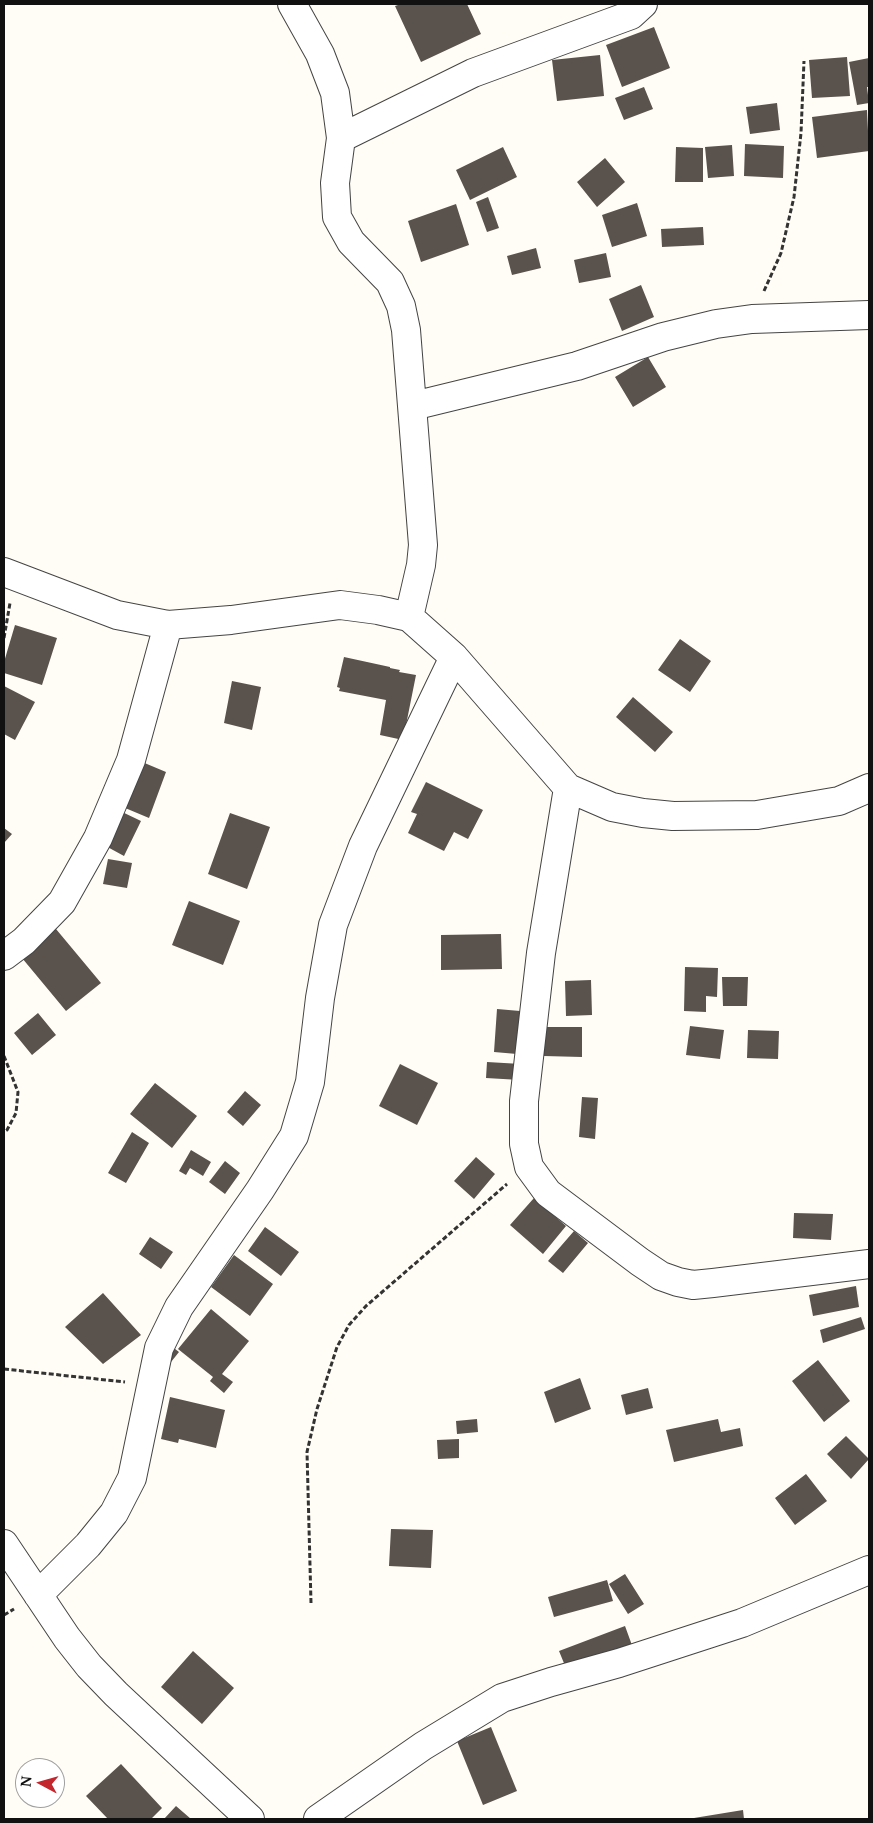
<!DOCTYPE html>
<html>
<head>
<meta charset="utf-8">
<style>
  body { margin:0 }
  #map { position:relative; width:873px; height:1823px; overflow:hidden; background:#fffdf5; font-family:"Noto Serif",serif }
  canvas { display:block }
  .frame { position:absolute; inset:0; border:5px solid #111; pointer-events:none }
  .north { position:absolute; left:15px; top:1758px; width:50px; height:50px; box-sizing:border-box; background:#fff; border:1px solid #a0a0a0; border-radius:50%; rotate:276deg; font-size:14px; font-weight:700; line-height:20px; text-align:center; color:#111 }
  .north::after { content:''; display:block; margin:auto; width:18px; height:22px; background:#c4262e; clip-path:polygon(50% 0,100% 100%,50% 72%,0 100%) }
</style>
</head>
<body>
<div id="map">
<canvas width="873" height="1823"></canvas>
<div class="frame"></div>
<div class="north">N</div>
</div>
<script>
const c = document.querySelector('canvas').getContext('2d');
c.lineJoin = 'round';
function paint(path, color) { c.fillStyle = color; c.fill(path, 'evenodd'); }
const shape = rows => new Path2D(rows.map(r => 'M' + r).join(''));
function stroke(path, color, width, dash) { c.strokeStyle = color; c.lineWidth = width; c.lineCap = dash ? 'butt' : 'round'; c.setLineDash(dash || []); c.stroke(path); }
paint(shape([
  [401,4,467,4,481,34,421,62,395,6],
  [654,27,670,68,622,87,606,45],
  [600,55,604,96,557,101,552,60],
  [847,57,850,96,812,98,809,60],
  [869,58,869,87,867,87,869,103,857,105,849,62],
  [644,87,653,109,624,120,615,98],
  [777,103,780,130,750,134,746,107],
  [867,110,869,151,817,158,812,117],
  [745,144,784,146,783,178,744,176],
  [732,145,734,176,708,178,705,147],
  [503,147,517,177,470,200,456,170],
  [676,147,703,148,703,182,675,182],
  [605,158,625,182,597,207,577,182],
  [488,197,499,228,487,232,476,202],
  [637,203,647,236,612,247,602,215],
  [456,204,469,245,421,262,408,221],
  [703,227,704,245,662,247,661,229],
  [536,248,541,268,512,275,507,256],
  [606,253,611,277,579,283,574,260],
  [641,285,654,317,622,331,609,299],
  [648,357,666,387,633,407,615,377],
  [15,625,57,638,42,685,4,673,4,662],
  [680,639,711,661,690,692,658,670],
  [344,657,390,667,390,668,400,670,399,672,416,675,403,740,380,735,386,700,339,691,340,688,337,687],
  [232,681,261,687,252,730,224,723],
  [4,686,35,702,15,740,4,734],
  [633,697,673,732,655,752,616,717],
  [135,759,166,772,149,818,118,805],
  [426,782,483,810,468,839,454,832,444,851,408,833,417,814,411,812],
  [118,810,141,821,124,856,102,844],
  [230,813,270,827,247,889,208,874],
  [4,828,12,834,4,843],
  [108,859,132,863,127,888,103,884],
  [189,901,240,921,223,965,172,945],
  [56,929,101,983,66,1011,22,958],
  [501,934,502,969,441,970,441,935],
  [685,967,718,968,717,997,706,996,706,1012,684,1011],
  [722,977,748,977,747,1006,723,1006],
  [591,980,592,1015,566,1016,565,981],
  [497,1009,520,1011,517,1054,494,1052],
  [38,1013,56,1035,32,1055,14,1033],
  [690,1026,724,1030,720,1059,686,1055],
  [544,1027,582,1027,582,1057,544,1056],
  [748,1030,779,1031,778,1059,747,1058],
  [487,1062,521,1064,520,1080,486,1078],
  [400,1064,438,1083,417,1125,379,1106],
  [155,1083,197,1116,172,1148,130,1114],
  [245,1091,261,1105,243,1126,227,1112],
  [582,1097,598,1098,595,1139,579,1137],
  [132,1132,149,1143,126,1183,108,1173],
  [191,1150,211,1162,203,1176,190,1168,186,1175,179,1171],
  [476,1157,495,1174,474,1199,454,1181],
  [225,1161,240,1173,225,1194,209,1182],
  [534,1198,566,1226,543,1254,510,1225],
  [794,1213,833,1214,831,1240,793,1238],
  [265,1227,299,1252,281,1276,248,1251],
  [574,1231,588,1243,563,1273,548,1261],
  [150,1237,173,1252,161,1269,139,1254],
  [234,1255,273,1284,250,1316,211,1287],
  [856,1286,859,1307,813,1316,809,1295],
  [103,1293,141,1335,103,1364,65,1327],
  [211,1309,249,1341,222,1374,233,1382,224,1393,210,1381,213,1377,178,1349],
  [861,1317,865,1329,823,1343,820,1330],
  [166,1342,179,1352,171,1362,158,1353],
  [818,1360,850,1401,824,1422,792,1381],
  [580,1378,591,1409,555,1423,544,1392],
  [648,1388,653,1408,626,1415,621,1395],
  [170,1397,225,1410,216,1448,179,1439,178,1443,161,1439],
  [477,1419,478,1432,457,1434,456,1421],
  [718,1419,721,1432,740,1428,743,1446,674,1462,666,1430],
  [846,1436,869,1459,851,1479,827,1454],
  [459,1439,459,1458,438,1459,437,1440],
  [806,1474,827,1501,795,1525,775,1498],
  [391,1529,433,1530,431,1568,389,1566],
  [625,1574,644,1604,628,1614,609,1584],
  [607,1580,613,1601,554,1617,548,1597],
  [625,1626,633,1648,568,1673,559,1651],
  [193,1651,234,1688,202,1724,161,1687],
  [491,1727,517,1791,483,1805,457,1741],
  [121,1764,162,1808,151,1819,108,1819,86,1796],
  [176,1806,191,1819,164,1819],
  [743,1810,744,1819,694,1819,694,1818]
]), '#5a524d');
const minor = shape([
  [292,4,320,54,335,93,341,138,335,183,337,217,351,242,390,282,401,306,406,330,423,545,421,565,409,617],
  [341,138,473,73,631,15,643,4],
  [413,406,577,366,663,337,716,324,752,319,869,315],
  [4,572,117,615,168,625,231,620,340,605,378,610,409,617,454,657,568,788,612,807,643,813,673,816,757,815,839,801,869,788],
  [568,788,541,953,524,1101,524,1144,529,1167,548,1193,640,1262,661,1276,678,1282,693,1285,713,1283,869,1264],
  [4,956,24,941,62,902,98,838,131,760,168,625],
  [4,1544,67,1638,89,1666,116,1694,250,1819],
  [38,1595,88,1545,114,1513,132,1478,159,1348,179,1307,260,1190,294,1136,310,1082,320,998,333,925,363,846,454,657],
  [318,1819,423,1746,502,1698,551,1682,619,1663,742,1623,869,1570]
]);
stroke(minor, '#444', 30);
stroke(shape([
  [764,291,781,253,794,197,801,133,804,61],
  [4,638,10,603],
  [4,1056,18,1092,16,1113,7,1130,4,1132],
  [4,1369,125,1382],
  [311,1603,307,1452,317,1409,337,1347,349,1325,366,1306,507,1184],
  [4,1615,14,1609]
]), '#333', 3, [5, 2.5]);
stroke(minor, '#fff', 28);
</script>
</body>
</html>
